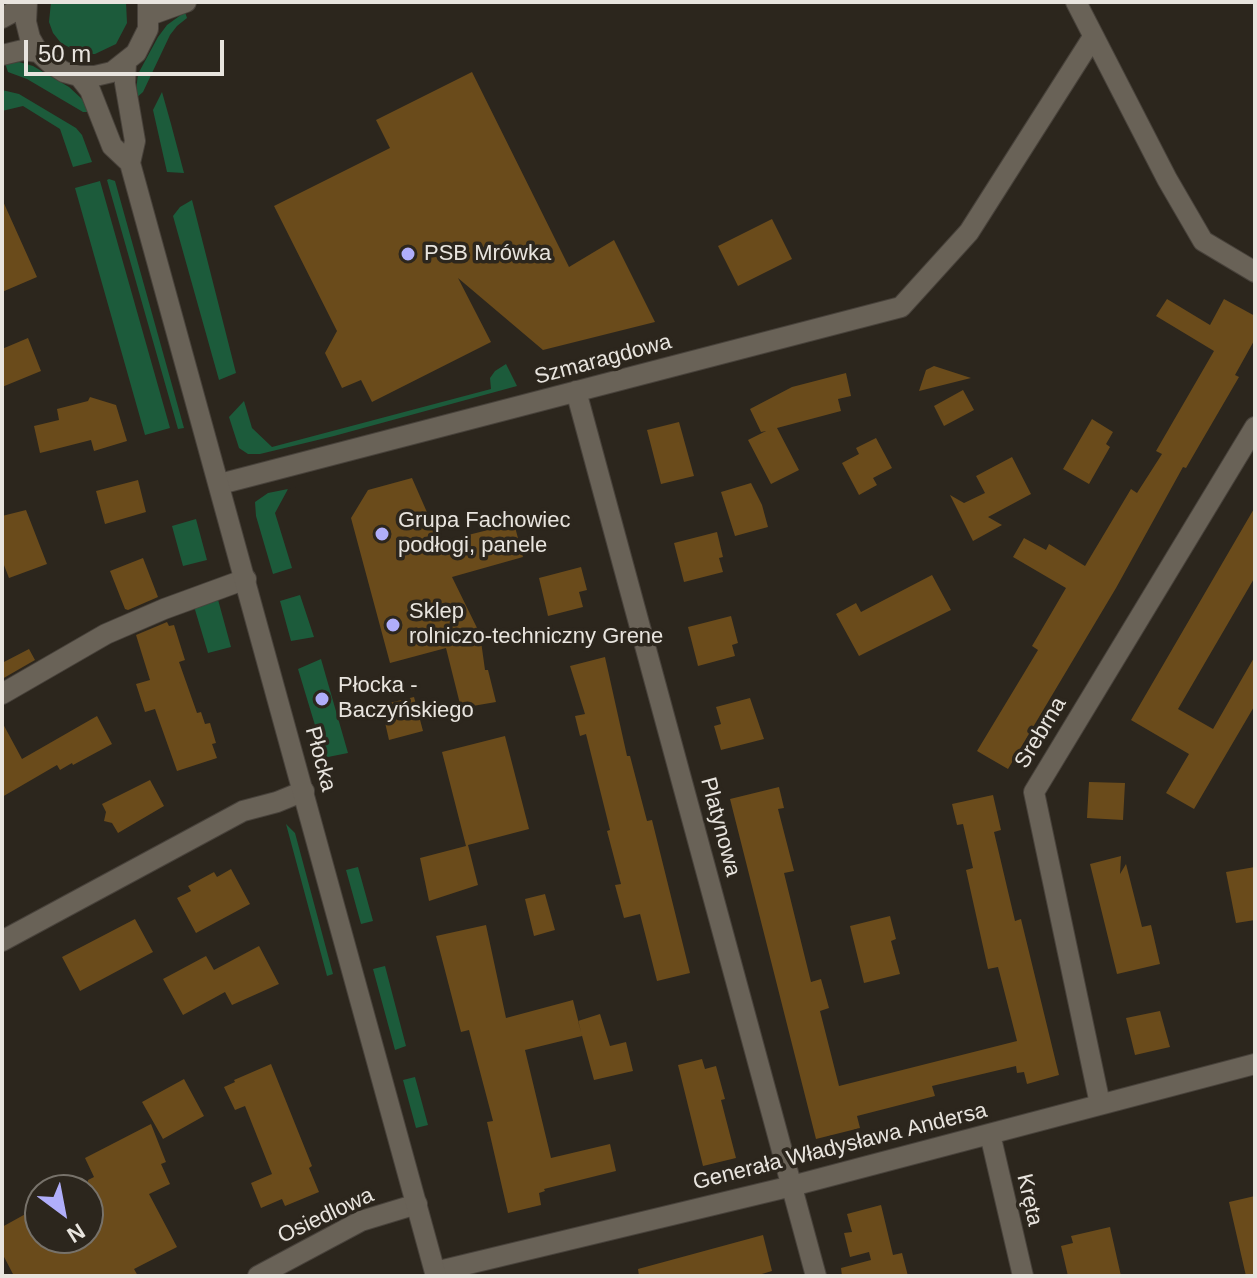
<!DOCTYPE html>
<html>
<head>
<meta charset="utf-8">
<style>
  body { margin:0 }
  #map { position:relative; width:1257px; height:1278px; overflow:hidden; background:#2c261d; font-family:Helvetica,sans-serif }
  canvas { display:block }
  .frame { position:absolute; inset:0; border:4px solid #e8e4de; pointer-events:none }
  .north { position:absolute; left:24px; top:1174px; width:80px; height:80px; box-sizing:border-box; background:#2c261d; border:2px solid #77726a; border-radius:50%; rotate:148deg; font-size:22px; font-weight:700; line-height:32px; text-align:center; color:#e8e4de }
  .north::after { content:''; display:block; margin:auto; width:28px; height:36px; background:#b0aefa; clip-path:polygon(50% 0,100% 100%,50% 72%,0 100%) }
  .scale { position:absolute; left:24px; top:40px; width:200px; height:36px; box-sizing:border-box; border:4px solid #e8e4de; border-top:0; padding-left:10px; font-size:24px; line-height:28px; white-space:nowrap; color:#e8e4de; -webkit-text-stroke:6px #2c261d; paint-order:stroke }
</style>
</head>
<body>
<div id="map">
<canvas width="1257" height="1278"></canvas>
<div class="frame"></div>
<div class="north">N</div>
<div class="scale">50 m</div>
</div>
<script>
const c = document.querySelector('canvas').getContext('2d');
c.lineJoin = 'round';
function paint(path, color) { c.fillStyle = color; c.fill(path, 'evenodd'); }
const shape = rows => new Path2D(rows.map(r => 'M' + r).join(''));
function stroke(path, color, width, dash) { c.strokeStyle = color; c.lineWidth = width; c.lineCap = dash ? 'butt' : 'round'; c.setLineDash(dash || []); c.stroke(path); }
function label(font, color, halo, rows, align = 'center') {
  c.font = font + ' Helvetica,sans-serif'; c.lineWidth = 7; c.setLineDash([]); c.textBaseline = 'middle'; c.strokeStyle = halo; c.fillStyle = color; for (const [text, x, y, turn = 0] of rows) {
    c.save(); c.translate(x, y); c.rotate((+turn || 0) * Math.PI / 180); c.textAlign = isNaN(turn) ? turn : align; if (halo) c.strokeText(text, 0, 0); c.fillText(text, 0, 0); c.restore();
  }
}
paint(shape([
  [51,2,126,2,127,23,116,44,95,54,82,54,61,43,53,33,49,22],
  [185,12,187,18,177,26,170,35,143,92,135,99,138,74,158,37,167,25],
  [19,62,33,66,69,87,82,99,89,112,83,112,27,79,8,72,5,63],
  [2,90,19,94,76,128,82,135,92,162,73,167,60,129,23,106,2,111],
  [162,92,171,124,184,173,167,172,153,110],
  [109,179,115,181,184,428,178,429,107,180],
  [100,181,170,428,145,435,75,188],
  [192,200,236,373,219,380,173,216,180,207],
  [506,364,517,386,334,436,260,454,248,454,239,448,229,417,244,401,252,428,272,447,491,389,490,378,495,371],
  [298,487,288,489,275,513,292,568,273,574,256,516,255,502,268,493],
  [196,519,207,560,183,566,172,526],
  [300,595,314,637,291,641,280,601],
  [217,596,231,647,208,653,193,603],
  [321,659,348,753,328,757,324,755,298,669],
  [286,824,295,833,333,974,327,976],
  [358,867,373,921,361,924,346,870],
  [385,966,406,1046,395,1050,373,969],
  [415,1077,428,1125,416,1128,403,1080]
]), '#1c5b3b');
paint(shape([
  [472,72,569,267,614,240,655,322,543,350,458,278,491,342,372,402,361,380,342,388,325,353,337,331,274,206,390,148,376,120],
  [2,199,37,277,2,292],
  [772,219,792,259,738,286,718,246],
  [1167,299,1210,325,1224,299,1255,316,1255,339,1235,375,1239,377,1204,437,1186,468,1183,467,1116,588,1008,769,977,751,1038,650,1032,646,1066,588,1013,557,1024,538,1046,550,1049,544,1085,566,1131,489,1137,493,1162,454,1156,451,1214,351,1156,316],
  [28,338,41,371,2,387,2,349],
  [934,366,971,378,919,391,926,370],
  [846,373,851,396,838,399,841,411,777,428,799,470,771,484,748,440,766,431,761,432,750,409,792,387],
  [963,390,974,410,944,426,934,406],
  [90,397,116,405,127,441,94,451,91,440,40,453,34,426,59,420,57,409,88,401],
  [1092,419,1113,432,1106,444,1110,447,1089,484,1063,469],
  [679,422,694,476,661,484,647,430],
  [876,438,892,468,873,478,877,485,859,495,842,463,859,454,856,448],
  [1012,457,1031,494,988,517,1002,525,973,541,950,495,964,503,985,493,976,476],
  [412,478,440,542,492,529,489,518,511,512,523,557,452,577,480,634,485,670,488,670,496,702,461,708,446,648,390,663,351,518,368,490],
  [138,480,146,512,105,524,96,491],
  [751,483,762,505,768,527,735,536,721,492],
  [1255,507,1255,577,1178,709,1213,729,1255,656,1255,705,1194,809,1166,793,1189,754,1131,720],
  [26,510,47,564,9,578,2,560,2,516],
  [717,532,723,557,719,558,723,572,684,582,674,543],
  [143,558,158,597,128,610,125,609,110,571],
  [581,567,587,590,579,592,583,607,548,616,539,578],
  [932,575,951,610,859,656,836,614,856,603,861,612],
  [731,616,738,643,732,645,735,656,698,666,688,627],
  [167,622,169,626,174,625,185,660,179,662,197,713,201,712,205,724,210,723,216,743,212,744,217,758,177,771,155,709,145,712,136,684,150,680,136,635],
  [29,649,35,660,2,679,2,663],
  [605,657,627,756,630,756,647,821,652,820,690,973,657,981,640,914,624,918,615,885,621,884,607,831,610,830,586,734,580,736,575,716,585,714,570,666],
  [414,697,423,731,389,740,381,705],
  [750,698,764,739,721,750,714,726,721,724,716,707],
  [97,716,112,744,73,765,72,763,60,770,57,765,2,797,2,722,22,759],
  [505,736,529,829,468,845,478,885,429,901,420,858,466,846,442,752],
  [150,780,164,806,118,833,112,823,104,821,106,812,102,804],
  [1089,782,1125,783,1123,820,1087,818],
  [779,787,784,808,778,809,794,871,784,873,811,982,821,979,829,1008,820,1011,839,1086,1017,1041,998,967,988,969,966,870,973,868,963,824,957,825,952,804,993,795,1001,830,994,832,1015,921,1021,919,1059,1075,1027,1084,1024,1072,1017,1073,1016,1066,932,1086,935,1096,857,1116,860,1128,816,1139,730,799],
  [1121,856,1120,874,1126,864,1142,927,1151,925,1160,964,1117,974,1090,864],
  [1255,867,1255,920,1236,923,1226,872],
  [231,869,250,904,196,933,177,898,191,891,188,886,214,872,217,877],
  [545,894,555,930,534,936,525,899],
  [890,916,896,939,891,941,900,974,864,983,850,926],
  [135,919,153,952,80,991,62,957],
  [486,925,506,1018,573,1000,582,1036,525,1050,551,1158,610,1144,616,1171,544,1189,545,1191,539,1193,541,1205,508,1213,487,1122,493,1121,469,1030,461,1032,436,936],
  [259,946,279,984,232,1005,225,992,183,1015,163,979,206,956,214,970],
  [1160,1011,1170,1047,1135,1055,1126,1018],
  [600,1014,610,1046,626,1042,633,1071,594,1080,578,1021],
  [702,1059,705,1069,716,1066,725,1099,721,1100,736,1158,703,1166,678,1065],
  [271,1064,312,1166,309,1168,319,1192,285,1206,282,1199,261,1208,251,1183,272,1174,245,1106,235,1110,224,1087,235,1082,234,1080],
  [184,1079,204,1116,163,1139,142,1102],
  [151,1124,166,1162,161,1164,170,1184,149,1194,177,1247,134,1269,138,1276,14,1276,2,1253,2,1227,40,1206,40,1238,88,1238,88,1180,94,1177,85,1158],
  [1255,1196,1255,1276,1246,1276,1229,1202],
  [881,1205,893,1255,902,1253,908,1276,842,1276,841,1268,871,1260,869,1252,850,1257,844,1233,852,1232,847,1214],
  [1110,1227,1121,1276,1068,1276,1061,1246,1073,1243,1071,1236],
  [763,1235,772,1271,755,1276,639,1276,638,1269]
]), '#6a4b1b');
const minor = shape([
  [1076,2,1167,179,1203,241,1255,272],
  [576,391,816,1276],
  [220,484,901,307,969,232,1093,37],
  [2,694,106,634,164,609,246,579],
  [2,941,243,811,277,802,304,791],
  [1100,1104,1034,792,1255,427],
  [990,1134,1023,1276],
  [435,1272,792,1186,1255,1064],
  [258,1276,361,1221,417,1204]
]);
const tertiary = shape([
  [27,2,26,22,30,38,38,52,50,63,64,72,79,76,95,76,112,72,136,53,148,29,148,2],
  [150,15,186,2],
  [2,18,26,5],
  [2,55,23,50,38,52],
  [126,63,125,83,135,141,130,163],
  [79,76,90,90,112,146,130,163,436,1276]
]);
stroke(minor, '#48423b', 22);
stroke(tertiary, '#48423b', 22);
stroke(minor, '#696257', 20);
stroke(tertiary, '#696257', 20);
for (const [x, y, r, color] of [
  [408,254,8,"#b0aefa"],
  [382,534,8,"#b0aefa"],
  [393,625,8,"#b0aefa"],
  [322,699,8,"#b0aefa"]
]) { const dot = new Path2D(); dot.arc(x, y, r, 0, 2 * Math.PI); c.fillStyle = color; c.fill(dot); stroke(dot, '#2c261d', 3); }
label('22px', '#e8e4de', '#2c261d', [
  ["PSB Mrówka",424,254],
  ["Grupa Fachowiec",398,521],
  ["podłogi, panele",398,546],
  ["Sklep",409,612],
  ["rolniczo-techniczny Grene",409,637],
  ["Płocka -",338,686],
  ["Baczyńskiego",338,711]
], 'left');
label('22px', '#e8e4de', '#2c261d', [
  ["Szmaragdowa",603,360,-15],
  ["Srebrna",1041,733,-59],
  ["Płocka",320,759,75],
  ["Platynowa",720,827,75],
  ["Generała Władysława Andersa",840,1147,-14],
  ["Kręta",1029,1200,77],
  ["Osiedlowa",326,1216,-25]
]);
</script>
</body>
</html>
